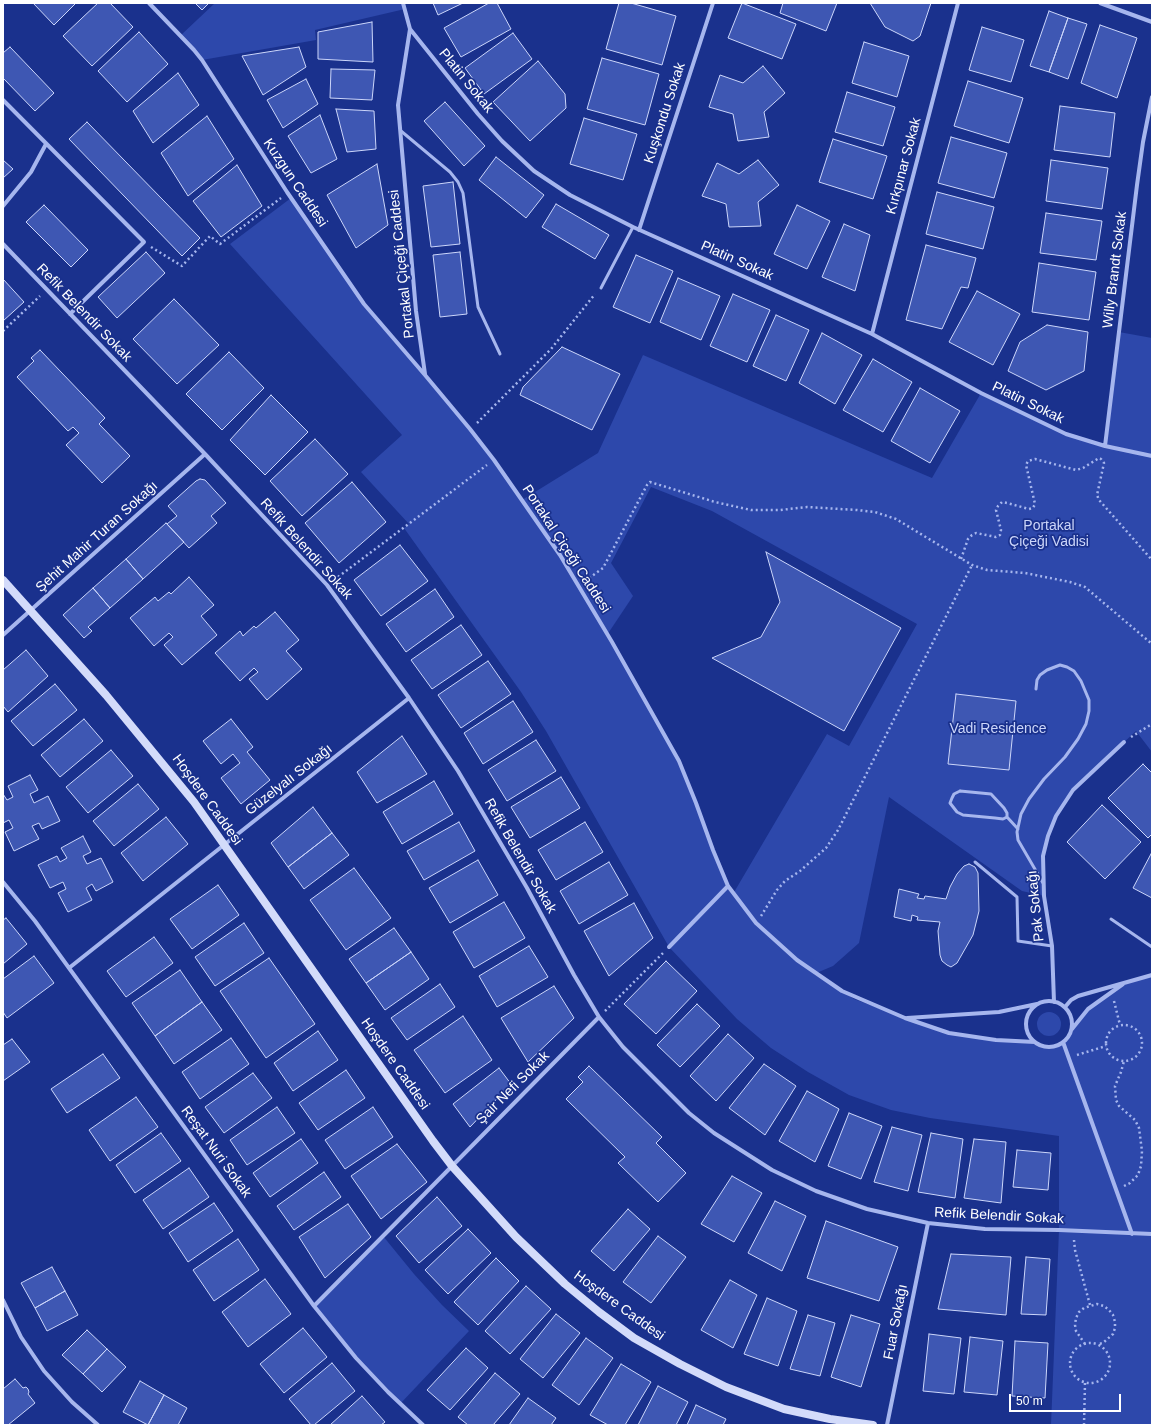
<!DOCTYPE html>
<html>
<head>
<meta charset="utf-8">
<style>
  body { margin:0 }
  #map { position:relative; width:1155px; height:1428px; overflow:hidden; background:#1a318d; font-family:Helvetica,sans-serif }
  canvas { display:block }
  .frame { position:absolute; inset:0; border:4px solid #fff; pointer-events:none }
  .scale { position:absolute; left:1009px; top:1394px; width:112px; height:18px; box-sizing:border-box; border:2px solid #fff; border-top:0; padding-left:5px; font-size:12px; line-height:14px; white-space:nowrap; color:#fff; -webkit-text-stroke:3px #1a318d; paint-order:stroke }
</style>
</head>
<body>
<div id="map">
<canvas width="1155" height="1428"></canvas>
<div class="frame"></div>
<div class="scale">50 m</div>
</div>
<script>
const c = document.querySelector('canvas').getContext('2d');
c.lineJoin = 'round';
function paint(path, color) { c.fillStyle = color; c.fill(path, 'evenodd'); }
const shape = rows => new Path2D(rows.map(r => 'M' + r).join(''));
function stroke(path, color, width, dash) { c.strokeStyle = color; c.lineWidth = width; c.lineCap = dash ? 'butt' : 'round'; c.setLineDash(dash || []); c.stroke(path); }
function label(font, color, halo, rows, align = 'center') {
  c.font = font + ' Helvetica,sans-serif'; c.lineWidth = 3.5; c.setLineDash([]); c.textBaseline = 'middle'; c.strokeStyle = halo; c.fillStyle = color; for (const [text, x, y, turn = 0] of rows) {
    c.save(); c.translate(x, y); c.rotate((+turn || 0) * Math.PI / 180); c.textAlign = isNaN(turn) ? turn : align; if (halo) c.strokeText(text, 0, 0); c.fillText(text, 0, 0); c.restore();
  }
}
paint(shape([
  [215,3,403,3,405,9,315,30,316,40,202,60,180,36],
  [291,198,364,304,470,429,522,500,598,453,643,355,932,478,981,393,1066,434,1104,445,1119,332,1152,338,1152,752,1136,731,1073,790,1056,816,1043,856,1044,896,1022,891,889,797,859,943,833,966,814,974,854,999,905,1018,949,1033,996,1040,1035,1042,1042,1046,1049,1047,1056,1046,1063,1042,1088,1009,1126,982,1152,975,1152,1425,1051,1425,1059,1230,1059,1136,930,1118,891,1110,849,1095,808,1072,771,1048,737,1019,669,947,546,731,521,692,404,528,409,524,361,472,402,435,230,244],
  [651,487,712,511,917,624,849,746,827,734,733,894,713,850,679,761,607,635,633,596,611,563],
  '1037 1024a12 12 0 1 1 24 0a12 12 0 1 1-24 0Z',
  [383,1236,414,1274,442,1305,469,1331,400,1404,356,1358,314,1306]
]), '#2d48ab');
const building = shape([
  [33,3,76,3,54,25,33,3],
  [98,3,110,3,133,27,92,66,63,36,98,3],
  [195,3,209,3,202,10,195,3],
  [433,3,463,3,438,15,433,3],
  [489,3,497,3,511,29,461,57,444,28,489,3],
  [619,3,631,3,676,16,662,65,606,49,619,3],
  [742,3,796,24,782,59,728,38,742,3],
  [783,3,837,3,826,31,780,13,783,3],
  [870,3,931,3,920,36,913,41,885,27,870,3],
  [1049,11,1068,18,1049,72,1030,66,1049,11],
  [1068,18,1087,24,1068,79,1049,72,1068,18],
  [372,22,373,62,318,59,318,32,372,22],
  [1100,25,1137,38,1117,98,1081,83,1100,25],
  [982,27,1024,40,1011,82,969,70,982,27],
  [139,32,168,64,127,102,98,71,139,32],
  [513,33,532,59,484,94,465,68,513,33],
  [864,42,909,56,897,97,852,83,864,42],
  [10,47,54,93,35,111,3,78,3,53,10,47],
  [299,47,306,67,263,95,242,56,299,47],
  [602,58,659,74,645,125,587,109,602,58],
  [538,61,565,94,566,108,530,141,493,102,538,61],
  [763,66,785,93,764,112,769,137,738,141,733,114,709,107,720,75,743,83,763,66],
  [331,69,375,70,372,100,330,98,331,69],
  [178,73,199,105,153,143,133,111,178,73],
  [306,79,318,104,283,128,267,100,306,79],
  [968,81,1023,98,1009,143,954,126,968,81],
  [847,92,895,107,883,146,835,132,847,92],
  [445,102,485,146,464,166,424,121,445,102],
  [1060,106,1115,113,1110,157,1054,150,1060,106],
  [336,109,374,111,376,149,347,152,336,109],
  [320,115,337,159,311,173,288,136,320,115],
  [207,116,234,159,188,196,161,153,207,116],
  [584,118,637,134,623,180,570,164,584,118],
  [87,122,200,238,182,256,69,139,87,122],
  [951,137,1007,153,994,198,938,183,951,137],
  [833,139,887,156,873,199,819,182,833,139],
  [496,157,544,195,526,218,479,180,496,157],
  [3,160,13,169,3,178,3,160],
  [758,160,779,185,758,202,761,226,729,227,726,204,702,196,717,163,739,174,758,160],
  [1051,160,1108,168,1102,209,1046,201,1051,160],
  [377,164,388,225,356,248,327,195,377,164],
  [237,165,262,206,221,237,193,201,237,165],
  [453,182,460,244,431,247,423,186,453,182],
  [937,192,994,207,983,249,926,234,937,192],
  [556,204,609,235,595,259,542,227,556,204],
  [44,205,88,250,71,267,26,222,44,205],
  [797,205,830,221,807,269,774,254,797,205],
  [1046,213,1102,221,1096,260,1040,253,1046,213],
  [844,224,870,235,855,291,822,277,844,224],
  [926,245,976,258,968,288,961,287,942,329,906,320,926,245],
  [146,252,165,273,117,318,98,297,146,252],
  [460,252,467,314,440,317,433,255,460,252],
  [636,255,673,271,650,323,613,307,636,255],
  [1039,263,1096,272,1089,320,1032,312,1039,263],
  [678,278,720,296,701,340,660,322,678,278],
  [3,279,24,302,3,321,3,279],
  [977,291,1020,314,993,365,949,342,977,291],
  [733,294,770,310,747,362,710,346,733,294],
  [174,299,219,345,177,384,133,339,174,299],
  [776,315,809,330,786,381,753,366,776,315],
  [1047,325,1088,332,1084,371,1046,390,1008,371,1020,342,1047,325],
  [822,333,862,355,835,404,799,383,822,333],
  [562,347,620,374,592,430,520,395,523,387,562,347],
  [40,350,105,418,99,424,130,456,102,483,66,445,79,433,73,427,68,431,17,377,34,361,31,358,40,350],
  [229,352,264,388,222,430,186,394,229,352],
  [873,359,912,382,883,432,843,410,873,359],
  [920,388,960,411,930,463,891,441,920,388],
  [271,395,308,432,265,475,230,440,271,395],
  [315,439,348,474,302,516,270,481,315,439],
  [200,479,205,480,226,503,211,516,217,523,189,548,167,524,177,516,168,506,196,481,200,479],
  [352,482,386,522,339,563,305,523,352,482],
  [166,523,184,542,143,579,126,559,166,523],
  [400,545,428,581,381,616,354,580,400,545],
  [766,552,901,628,844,731,712,658,761,637,780,602,766,552],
  [126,559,143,579,110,608,93,588,126,559],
  [189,577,214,605,201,616,217,635,182,665,164,645,173,637,169,633,154,646,130,618,155,597,158,601,169,592,171,594,189,577],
  [93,588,110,608,88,627,92,631,84,638,63,615,93,588],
  [435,589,454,617,406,652,386,624,435,589],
  [275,612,299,640,286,651,302,669,267,700,249,679,258,672,254,668,240,681,215,653,240,631,243,636,254,626,256,628,275,612],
  [461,625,482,655,432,689,411,660,461,625],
  [26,650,48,676,8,712,3,706,3,670,26,650],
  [488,661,511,694,461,728,438,695,488,661],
  [55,684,77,710,33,746,11,721,55,684],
  [956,694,1016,701,1009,770,948,764,956,694],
  [513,701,533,732,483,764,464,733,513,701],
  [84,719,103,741,60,777,41,755,84,719],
  [231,719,253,747,247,752,270,780,241,804,221,778,240,763,233,754,221,764,203,741,231,719],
  [402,736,427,774,377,803,357,772,402,736],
  [536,740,556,771,507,801,488,770,536,740],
  [111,750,133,776,88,813,66,787,111,750],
  [1143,764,1152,773,1152,834,1148,838,1108,798,1143,764],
  [30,775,38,790,30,794,34,803,48,796,60,821,42,829,39,823,32,826,39,839,14,851,5,832,13,828,9,820,3,823,3,794,7,800,13,797,8,786,30,775],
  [561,777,580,808,530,838,511,807,561,777],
  [434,781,453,814,402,844,383,812,434,781],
  [138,784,159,809,114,846,93,821,138,784],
  [1102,805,1141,842,1105,879,1067,842,1102,805],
  [313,807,332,833,288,867,271,843,313,807],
  [166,817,188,844,143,881,121,853,166,817],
  [459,822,475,851,424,880,407,851,459,822],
  [585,822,603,852,556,880,538,850,585,822],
  [332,833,349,855,304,889,288,867,332,833],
  [83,836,91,852,83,856,87,864,101,858,113,882,96,891,92,884,86,888,92,900,68,912,58,893,66,889,63,882,50,888,38,865,57,856,60,862,67,858,61,848,83,836],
  [1152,852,1152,898,1133,888,1152,852],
  [478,860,498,895,450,923,429,888,478,860],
  [609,862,628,895,579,924,560,891,609,862],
  [969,864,975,867,978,873,979,911,973,935,957,963,951,967,947,965,942,961,940,955,938,931,940,922,917,920,918,917,912,915,911,921,894,917,899,889,919,894,917,898,924,899,925,896,946,899,950,887,957,874,964,866,969,864],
  [354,868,391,918,346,950,310,900,354,868],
  [218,885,239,915,192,949,170,919,218,885],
  [504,902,525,938,474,968,453,932,504,902],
  [634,903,653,938,609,976,584,931,634,903],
  [6,918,27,944,3,964,3,920,6,918],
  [244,923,264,953,215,986,195,957,244,923],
  [394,928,411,952,366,983,349,959,394,928],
  [154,937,173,963,126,997,107,971,154,937],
  [529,946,548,977,497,1007,479,976,529,946],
  [411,952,429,979,385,1010,366,983,411,952],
  [34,956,54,983,7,1018,3,1012,3,979,34,956],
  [269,958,315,1024,266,1058,220,991,269,958],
  [666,961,697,991,656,1034,624,1004,666,961],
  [180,970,202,1002,155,1036,132,1003,180,970],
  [440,984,455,1007,407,1040,391,1018,440,984],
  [554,986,574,1018,528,1062,501,1018,554,986],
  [202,1002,222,1030,174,1064,155,1036,202,1002],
  [697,1004,720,1026,680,1067,657,1045,697,1004],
  [463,1016,492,1060,445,1093,414,1050,463,1016],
  [318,1031,338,1060,293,1091,274,1063,318,1031],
  [728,1034,754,1058,716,1101,690,1076,728,1034],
  [231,1038,249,1064,200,1099,182,1072,231,1038],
  [12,1039,30,1062,3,1081,3,1045,12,1039],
  [103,1054,120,1078,67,1113,51,1089,103,1054],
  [764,1064,796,1086,765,1135,729,1108,764,1064],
  [589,1066,662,1137,656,1143,686,1173,658,1202,618,1163,625,1157,566,1099,583,1082,578,1077,589,1066],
  [499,1068,511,1084,470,1127,453,1104,499,1068],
  [346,1070,365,1098,318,1130,299,1103,346,1070],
  [253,1073,272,1098,224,1133,205,1107,253,1073],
  [807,1091,839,1109,815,1162,779,1141,807,1091],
  [136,1097,158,1127,110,1161,89,1130,136,1097],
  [277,1107,295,1133,247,1165,230,1140,277,1107],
  [373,1107,393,1137,345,1169,325,1140,373,1107],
  [849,1113,882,1126,861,1179,828,1166,849,1113],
  [892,1127,922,1135,908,1191,874,1182,892,1127],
  [161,1133,181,1161,135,1193,116,1165,161,1133],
  [931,1133,963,1139,955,1198,918,1192,931,1133],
  [301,1139,318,1163,270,1197,253,1173,301,1139],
  [974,1139,1006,1142,1001,1203,964,1198,974,1139],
  [397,1144,427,1182,381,1219,351,1176,397,1144],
  [1017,1150,1051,1153,1048,1190,1013,1187,1017,1150],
  [189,1168,209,1197,163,1229,143,1200,189,1168],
  [324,1172,341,1197,294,1230,277,1206,324,1172],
  [732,1176,762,1193,734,1242,701,1224,732,1176],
  [437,1197,462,1226,419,1263,396,1236,437,1197],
  [775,1201,806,1216,782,1271,748,1253,775,1201],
  [214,1203,233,1231,188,1262,169,1233,214,1203],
  [348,1204,371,1237,325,1278,299,1237,348,1204],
  [628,1209,650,1229,614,1271,591,1251,628,1209],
  [826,1221,898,1247,879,1301,807,1278,826,1221],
  [468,1229,491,1253,448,1294,425,1270,468,1229],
  [658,1236,686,1257,651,1303,623,1282,658,1236],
  [238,1239,259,1270,214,1301,193,1270,238,1239],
  [951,1254,1011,1257,1006,1315,938,1309,951,1254],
  [1026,1257,1050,1259,1046,1315,1021,1314,1026,1257],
  [496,1258,519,1281,478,1325,454,1302,496,1258],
  [52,1267,65,1291,35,1308,21,1283,52,1267],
  [265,1279,291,1314,248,1347,222,1312,265,1279],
  [730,1280,757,1295,733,1348,701,1330,730,1280],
  [526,1286,551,1309,510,1354,485,1331,526,1286],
  [65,1291,78,1315,47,1331,35,1308,65,1291],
  [767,1298,797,1311,778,1366,744,1354,767,1298],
  [556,1314,580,1333,543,1378,520,1359,556,1314],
  [808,1315,835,1323,820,1376,790,1369,808,1315],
  [851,1315,880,1324,861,1387,831,1377,851,1315],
  [303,1328,327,1357,284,1393,260,1364,303,1328],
  [87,1330,107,1349,83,1374,62,1355,87,1330],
  [929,1334,961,1338,954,1394,923,1391,929,1334],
  [970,1337,1003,1341,997,1395,964,1392,970,1337],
  [586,1338,613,1358,579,1405,552,1385,586,1338],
  [1015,1341,1048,1343,1045,1398,1012,1396,1015,1341],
  [466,1348,488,1368,450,1410,427,1390,466,1348],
  [107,1349,126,1367,102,1392,83,1374,107,1349],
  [332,1363,355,1391,314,1425,311,1425,289,1399,332,1363],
  [621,1364,651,1382,625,1425,608,1425,590,1415,621,1364],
  [495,1373,520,1394,493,1425,468,1425,458,1417,495,1373],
  [15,1379,23,1388,26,1387,28,1389,29,1392,28,1394,35,1403,8,1425,3,1425,3,1389,15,1379],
  [140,1381,164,1395,148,1425,123,1412,140,1381],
  [658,1386,688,1402,676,1425,638,1425,658,1386],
  [164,1395,187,1408,178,1425,148,1425,164,1395],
  [362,1396,385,1422,381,1425,330,1425,362,1396],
  [528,1398,556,1418,551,1425,509,1425,528,1398],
  [696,1405,726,1419,723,1425,687,1425,696,1405]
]);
paint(building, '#3e57b3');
stroke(building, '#ccd6fa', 1);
stroke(shape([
  [151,247,182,266,210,236,220,244,281,198],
  [3,331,40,296],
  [477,423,551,349,595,294],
  [961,559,968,539,972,535,976,533,996,537,1000,535,1001,530,996,510,998,506,1002,502,1007,503,1029,509,1033,508,1035,504,1026,465,1028,461,1035,459,1076,470,1083,468,1099,458,1101,459,1104,463,1097,495,1099,500,1152,560],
  [334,580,487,465],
  [585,581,603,568,647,485,650,482,715,502,751,510,780,510,807,507,857,510,875,512,896,519,972,565,987,570,1025,573,1070,582,1085,587,1152,644],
  [1131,737,1152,724],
  [761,916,777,890,785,881,800,871,826,848,838,830,972,565],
  [1114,1001,1120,1025],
  [605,1011,664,952],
  '1106 1043a18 18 0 1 1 36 0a18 18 0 1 1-36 0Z',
  [1077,1055,1106,1046],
  [1124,1186,1130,1183,1138,1175,1141,1166,1142,1151,1139,1128,1135,1120,1119,1106,1116,1100,1115,1086,1121,1072,1124,1061],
  [1074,1240,1075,1250,1090,1305],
  '1070 1363a20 20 0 1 1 40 0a20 20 0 1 1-40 0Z',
  [1085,1344,1076,1331,1075,1325,1076,1318,1079,1312,1084,1308,1097,1304,1104,1306,1109,1310,1113,1315,1115,1322,1115,1328,1113,1334,1103,1343,1098,1344],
  [1084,1425,1085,1383]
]), '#a6b6ee', 2.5, [2, 3]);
stroke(shape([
  [401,131,450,172,458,182,463,193,478,307,500,354],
  [601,288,633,227],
  [1036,689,1037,680,1040,675,1047,670,1060,665,1067,667,1074,671,1081,681,1089,700,1089,711,1086,724,1078,739,1065,757,1044,779,1029,799,1021,814,1017,832,1018,840,1043,883],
  [960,791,991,794,1004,808,1007,813,1007,817,1003,819,995,818,963,815,957,812,950,803,952,798,954,794,960,791],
  [1007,817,1018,829],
  [975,862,1017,897,1018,941,1052,946],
  [1111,919,1152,947]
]), '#a6b6ee', 3);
stroke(shape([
  [149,3,194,50,202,60,287,192,364,304,425,375,470,429,494,460,560,555,612,642,679,761,696,803,713,850,728,886,756,923,797,960,842,991,905,1018,949,1033,996,1040,1035,1042],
  [403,3,410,29,398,105,416,311,425,374],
  [1100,3,1152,22],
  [410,29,478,114,502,141,534,171,570,195,633,227,872,334,981,393,1066,434,1105,446,1152,456],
  [3,100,144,242,70,314],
  [3,206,31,172,46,144],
  [639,230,713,3],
  [3,244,205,454,327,585,409,698,458,771,527,888,574,975,599,1017,623,1047,689,1113,714,1133,772,1170,816,1191,867,1209,928,1223,985,1229,1059,1230,1152,1234],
  [872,334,958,3],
  [1105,446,1137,185,1143,142,1152,97],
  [3,635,205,454],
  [3,882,35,921,69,968,314,1306,356,1358,388,1392,423,1425],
  [669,947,728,886],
  [69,968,409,698],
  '1026 1024a23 23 0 1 1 46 0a23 23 0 1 1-46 0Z',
  [1054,1002,1052,946,1044,896,1043,856,1048,836,1056,816,1073,790,1124,742],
  [1065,1007,1071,1000,1078,996,1152,975],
  [907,1018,999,1012,1037,1004],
  [1072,1029,1088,1009,1123,984],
  [1063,1042,1132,1234],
  [3,1300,21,1337,44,1371,72,1402,98,1425],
  [314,1306,599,1017],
  [887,1425,928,1223]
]), '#a6b6ee', 4);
stroke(shape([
  [3,580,106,695,194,802,433,1141,452,1166,516,1237,565,1284,599,1312,634,1338,680,1364,726,1387,784,1409,830,1419,873,1425]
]), '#d3dbfa', 8);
label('14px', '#fff', '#1a318d', [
  ["Platin Sokak",466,81,51],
  ["Kuşkondu Sokak",665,113,-72],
  ["Kırkpınar Sokak",904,166,-75],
  ["Kuzgun Caddesi",295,183,56],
  ["Platin Sokak",737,261,24],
  ["Portakal Çiçeği Caddesi",402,264,-96],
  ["Willy Brandt Sokak",1115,270,-83],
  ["Refik Belendir Sokak",84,313,46],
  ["Platin Sokak",1028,403,26],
  ["Şehit Mahir Turan Sokağı",97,537,-42],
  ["Refik Belendir Sokak",306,549,48],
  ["Portakal Çiçeği Caddesi",566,549,57],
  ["Güzelyalı Sokağı",289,780,-38],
  ["Hoşdere Caddesi",207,800,54],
  ["Refik Belendir Sokak",520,856,60],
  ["Pak Sokağı",1036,906,-96],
  ["Hoşdere Caddesi",395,1064,55],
  ["Şair Nefi Sokak",513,1088,-45],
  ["Reşat Nuri Sokak",216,1152,54],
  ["Refik Belendir Sokak",999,1216,3],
  ["Hoşdere Caddesi",619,1306,36],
  ["Fuar Sokağı",896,1322,-79]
]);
label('14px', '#ccd6fa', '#1a318d', [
  ["Portakal",1049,526],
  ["Çiçeği Vadisi",1049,542],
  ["Vadi Residence",998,729]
]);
</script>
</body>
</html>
